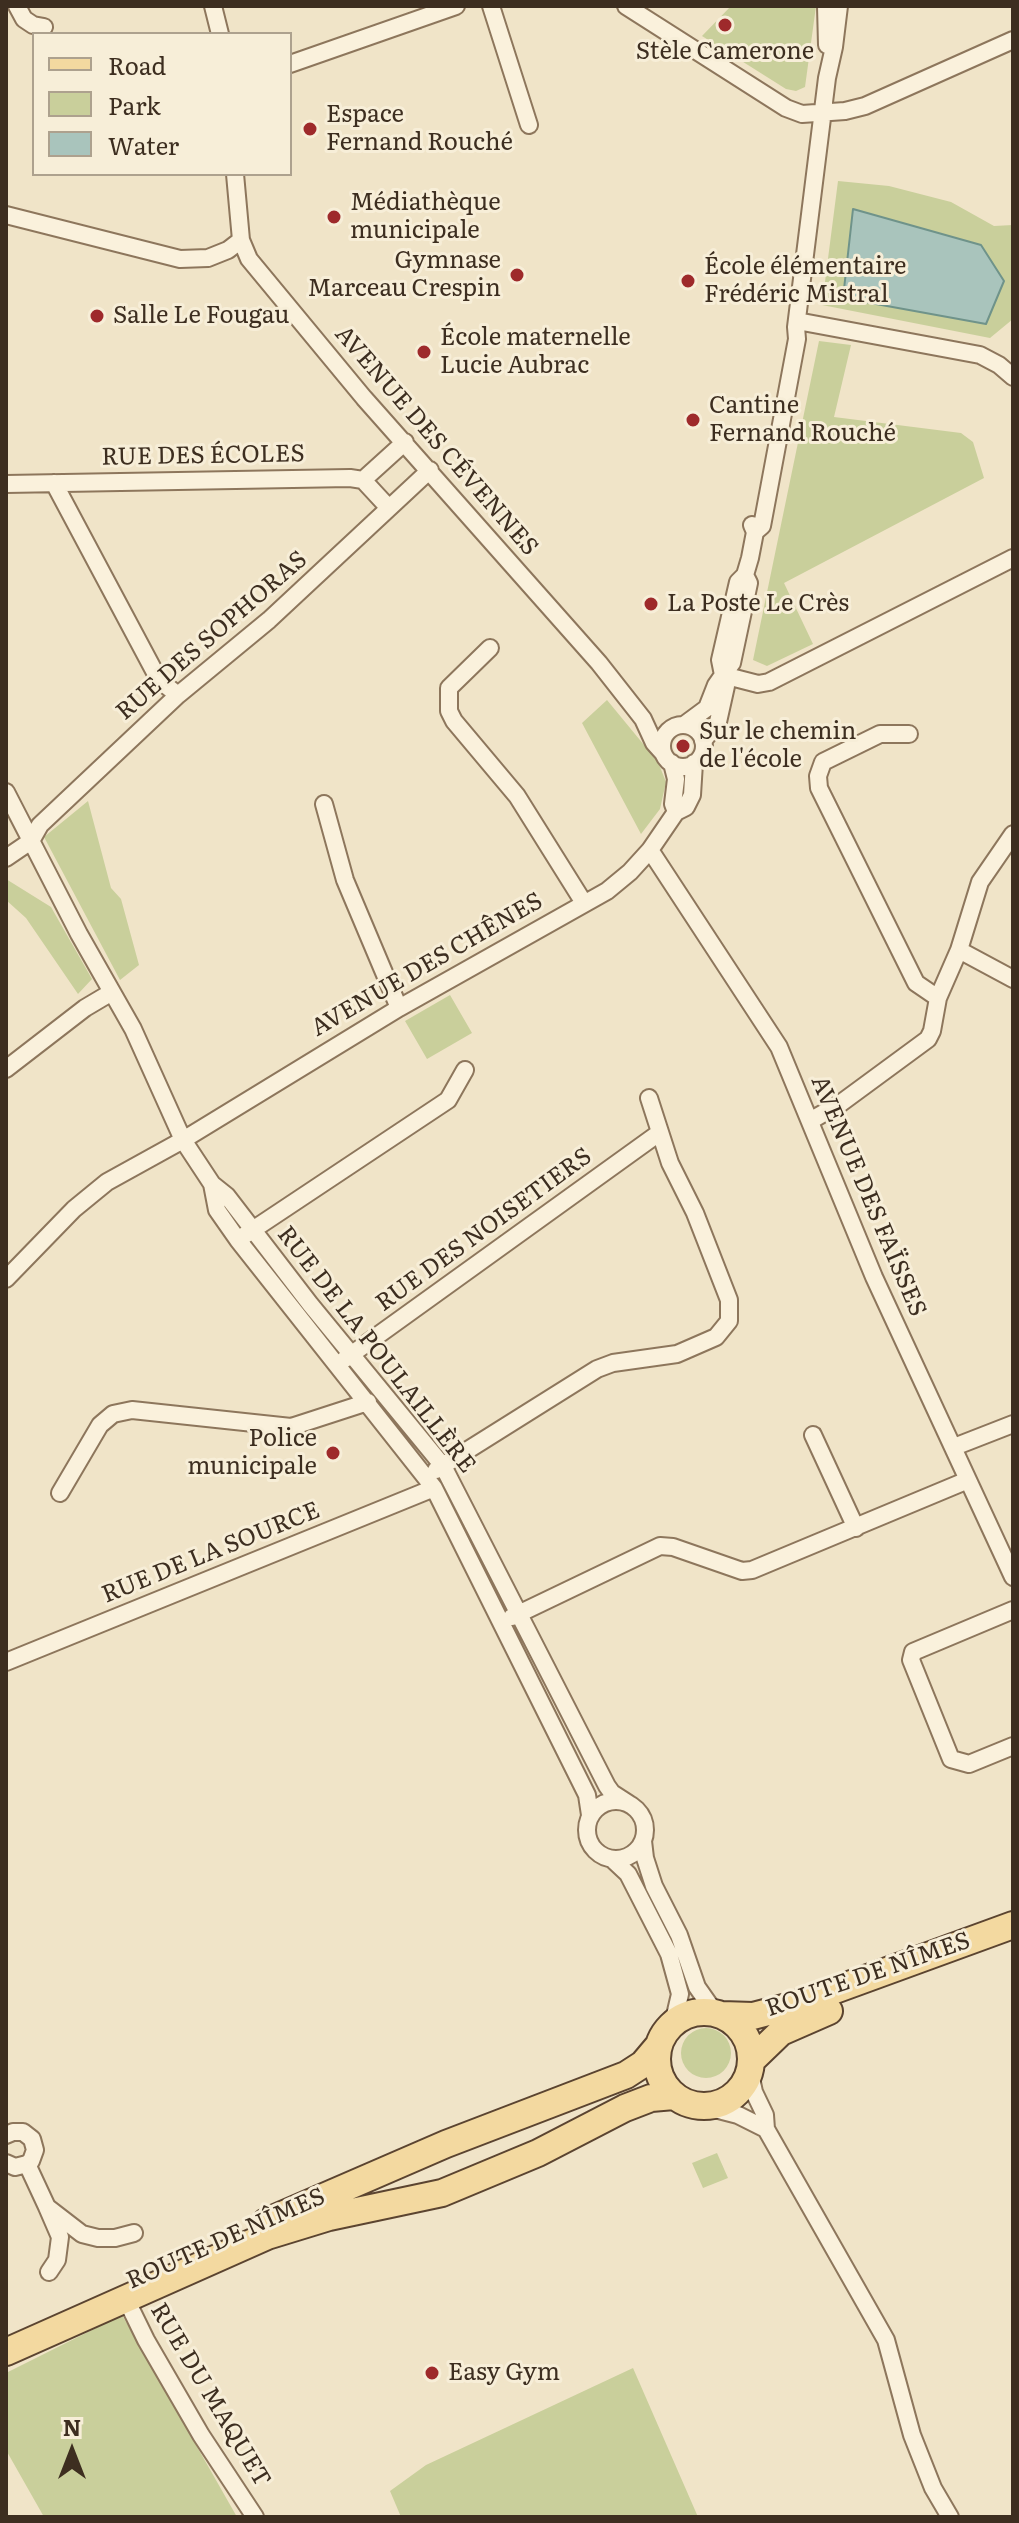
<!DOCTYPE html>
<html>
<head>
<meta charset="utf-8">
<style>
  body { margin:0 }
  #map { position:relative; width:1019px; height:2523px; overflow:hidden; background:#f0e4c8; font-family:Literata,serif }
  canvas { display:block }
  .frame { position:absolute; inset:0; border:8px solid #3d2e20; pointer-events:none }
  .legend { position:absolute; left:32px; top:32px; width:260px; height:144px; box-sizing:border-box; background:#f7eed8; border:2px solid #ada18e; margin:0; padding:10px 14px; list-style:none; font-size:24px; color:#3d2e20 }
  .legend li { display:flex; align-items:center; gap:16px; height:40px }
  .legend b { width:40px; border:2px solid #ada18e }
  .north { position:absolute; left:32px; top:2411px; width:80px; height:80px; -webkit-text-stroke:6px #f7eed8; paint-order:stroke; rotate:0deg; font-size:22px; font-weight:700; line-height:32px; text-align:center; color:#3d2e20 }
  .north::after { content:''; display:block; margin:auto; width:28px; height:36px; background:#3d2e20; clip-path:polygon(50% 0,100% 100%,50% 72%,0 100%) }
</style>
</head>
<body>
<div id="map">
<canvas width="1019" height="2523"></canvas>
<div class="frame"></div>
<ul class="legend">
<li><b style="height:10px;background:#f3d9a0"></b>Road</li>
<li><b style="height:22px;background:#c9cf9b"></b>Park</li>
<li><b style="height:22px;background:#a9c4bc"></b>Water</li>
</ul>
<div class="north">N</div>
</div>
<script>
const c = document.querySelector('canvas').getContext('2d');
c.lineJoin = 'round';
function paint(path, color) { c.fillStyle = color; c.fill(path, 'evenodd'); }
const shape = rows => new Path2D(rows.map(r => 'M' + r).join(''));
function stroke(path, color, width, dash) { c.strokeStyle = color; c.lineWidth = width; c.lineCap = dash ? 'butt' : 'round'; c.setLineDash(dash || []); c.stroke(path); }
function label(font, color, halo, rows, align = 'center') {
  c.font = font + ' Literata,serif'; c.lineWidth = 6; c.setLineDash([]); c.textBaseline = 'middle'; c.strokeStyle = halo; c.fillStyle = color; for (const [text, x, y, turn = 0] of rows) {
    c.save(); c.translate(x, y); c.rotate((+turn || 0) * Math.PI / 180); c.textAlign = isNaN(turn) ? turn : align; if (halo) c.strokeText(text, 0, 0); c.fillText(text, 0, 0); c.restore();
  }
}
paint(shape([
  [731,6,816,6,805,87,796,91,786,89,702,36],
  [838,181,889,186,951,202,994,226,1013,225,1013,319,990,338,822,305],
  [819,341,851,345,834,417,961,433,973,442,984,478,784,583,813,644,767,666,753,660],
  [607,700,658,762,666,782,660,809,641,834,582,723],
  [88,801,111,888,121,899,139,965,120,980,44,837],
  [6,879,51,907,92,979,78,994,26,918,6,900],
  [450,995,472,1033,427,1059,405,1021],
  '681 2053a25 25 0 1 1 50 0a25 25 0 1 1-50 0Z',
  [717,2153,728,2178,703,2188,692,2163],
  [122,2315,237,2517,44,2517,6,2450,6,2373],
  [633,2368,698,2517,401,2517,390,2491,426,2465]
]), '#c9cf9b');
const water = shape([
  [853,209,981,245,1004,281,986,324,843,298,853,209]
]);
paint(water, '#a9c4bc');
stroke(water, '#6f938a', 2);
const minor = shape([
  [17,6,24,19,33,25,44,27],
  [213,6,220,34],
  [491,6,529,125],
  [626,6,786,108,802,114,845,111,865,106,1013,40],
  [826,6,827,45],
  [290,64,456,6],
  [235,174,241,240,249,259,364,398,599,663,643,719,654,743,663,753],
  [6,215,180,259,208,258,228,250,241,240],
  [797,321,980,355,999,365,1013,377],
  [363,480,405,442],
  [54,483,159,680,178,695],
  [6,484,350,478,363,480,388,507],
  [755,532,762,526,797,339,796,327,827,78,834,47,839,6],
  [490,648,449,688,449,711,454,721,517,796,584,903],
  [723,675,758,684,769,682,1013,558],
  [684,725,707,708,716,685,723,675,720,660,738,582,745,575,750,558,755,532,752,525],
  '662 746a21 21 0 1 1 42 0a21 21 0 1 1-42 0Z',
  [909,734,880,734,823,762,818,776,819,788,916,983,938,998],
  [703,741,718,722,726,686,723,675,732,663,749,583,745,575],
  [672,763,676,779,673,804,676,812],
  [6,792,79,934,133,1029,183,1140,212,1184,227,1196,310,1304,443,1466,607,1786,612,1793,629,1804],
  [324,804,345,880,399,1008],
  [650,850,779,1047,874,1277,1013,1577],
  [6,858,31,841,40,825,178,695,269,620,430,470],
  [959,950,1013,979],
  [6,1069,85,1008,112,992],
  [810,1121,841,1103,928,1039,932,1031,938,998,959,950,980,882,1013,834],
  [212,1184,217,1210,238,1240,434,1488,587,1795,590,1815],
  [242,1237,448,1100,465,1070],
  [6,1279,74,1209,107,1182,183,1140,399,1008,607,891,630,872,650,850,676,812,686,807,692,795,694,763],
  [345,1359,659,1133],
  [813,1435,856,1528],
  [954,1447,1013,1424],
  [436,1470,597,1369,613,1363,677,1354,716,1337,729,1321,729,1300,695,1213,670,1163,649,1098],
  [60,1493,100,1425,113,1414,132,1410,291,1427,368,1402],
  [1013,1610,913,1652,911,1660,951,1759,969,1764,1013,1746],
  [512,1617,660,1546,673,1547,742,1571,752,1570,968,1480],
  [6,1662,434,1488],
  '587 1830a29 29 0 1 1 58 0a29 29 0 1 1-58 0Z',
  [643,1841,645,1858,654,1886,679,1935,697,1987,716,2014],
  [612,1859,628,1874,669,1954,680,1994,673,2024],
  [703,2106,738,2115,766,2129,765,2115,754,2092,750,2073],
  [766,2129,886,2340,912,2435,933,2488,950,2517],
  [6,2135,13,2132,23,2132,32,2139,35,2150,31,2161,27,2164,15,2167,6,2163],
  [27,2164,47,2207],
  [49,2272,57,2260,60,2237,47,2207,82,2234,98,2238,115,2238,134,2233],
  [125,2297,146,2340,201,2435,255,2517]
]);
const primary = shape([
  '657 2059a47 47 0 1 1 94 0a47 47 0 1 1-94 0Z',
  [722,2015,753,2016,791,2006,1013,1925],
  [752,2060,781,2032,829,2011],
  [266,2222,446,2144,626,2075,643,2064,659,2045],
  [6,2352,267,2236,329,2217,442,2193,538,2153,625,2108,651,2098,674,2096]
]);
stroke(minor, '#8d765c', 20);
stroke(primary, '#5b4430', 30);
stroke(minor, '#faf1dc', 16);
stroke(primary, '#f3d9a0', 26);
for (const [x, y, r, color] of [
  [725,25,8,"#9e2a2b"],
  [310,129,8,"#9e2a2b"],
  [334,217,8,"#9e2a2b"],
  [517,275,8,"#9e2a2b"],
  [688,281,8,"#9e2a2b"],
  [97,316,8,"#9e2a2b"],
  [424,352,8,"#9e2a2b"],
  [693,420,8,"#9e2a2b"],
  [651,604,8,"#9e2a2b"],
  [683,746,8,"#9e2a2b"],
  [333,1453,8,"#9e2a2b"],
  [432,2373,8,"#9e2a2b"]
]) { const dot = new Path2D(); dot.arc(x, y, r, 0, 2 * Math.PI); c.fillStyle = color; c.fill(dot); stroke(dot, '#f7eed8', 3); }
label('24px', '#3d2e20', '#f7eed8', [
  ["Stèle Camerone",725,52,"center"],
  ["Espace",326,115],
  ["Fernand Rouché",326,143],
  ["Médiathèque",350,203],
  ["municipale",350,231],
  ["Gymnase",501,261,"right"],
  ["Marceau Crespin",501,289,"right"],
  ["École élémentaire",704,267],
  ["Frédéric Mistral",704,295],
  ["Salle Le Fougau",113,316],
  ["École maternelle",440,338],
  ["Lucie Aubrac",440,366],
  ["Cantine",709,406],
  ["Fernand Rouché",709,434],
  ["La Poste Le Crès",667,604],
  ["Sur le chemin",699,732],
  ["de l'école",699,760],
  ["Police",317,1439,"right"],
  ["municipale",317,1467,"right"],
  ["Easy Gym",448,2373]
], 'left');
label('24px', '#3d2e20', '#f7eed8', [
  ["AVENUE DES CÉVENNES",436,441,49],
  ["RUE DES ÉCOLES",203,456,-1],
  ["RUE DES SOPHORAS",212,636,-41],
  ["AVENUE DES CHÊNES",427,965,-30],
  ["AVENUE DES FAÏSSES",868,1196,67],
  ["RUE DES NOISETIERS",484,1230,-36],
  ["RUE DE LA POULAILLÈRE",376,1350,52],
  ["RUE DE LA SOURCE",211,1553,-22],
  ["ROUTE DE NÎMES",868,1975,-19],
  ["ROUTE DE NÎMES",226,2239,-24],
  ["RUE DU MAQUET",210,2395,59]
]);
</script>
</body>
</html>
